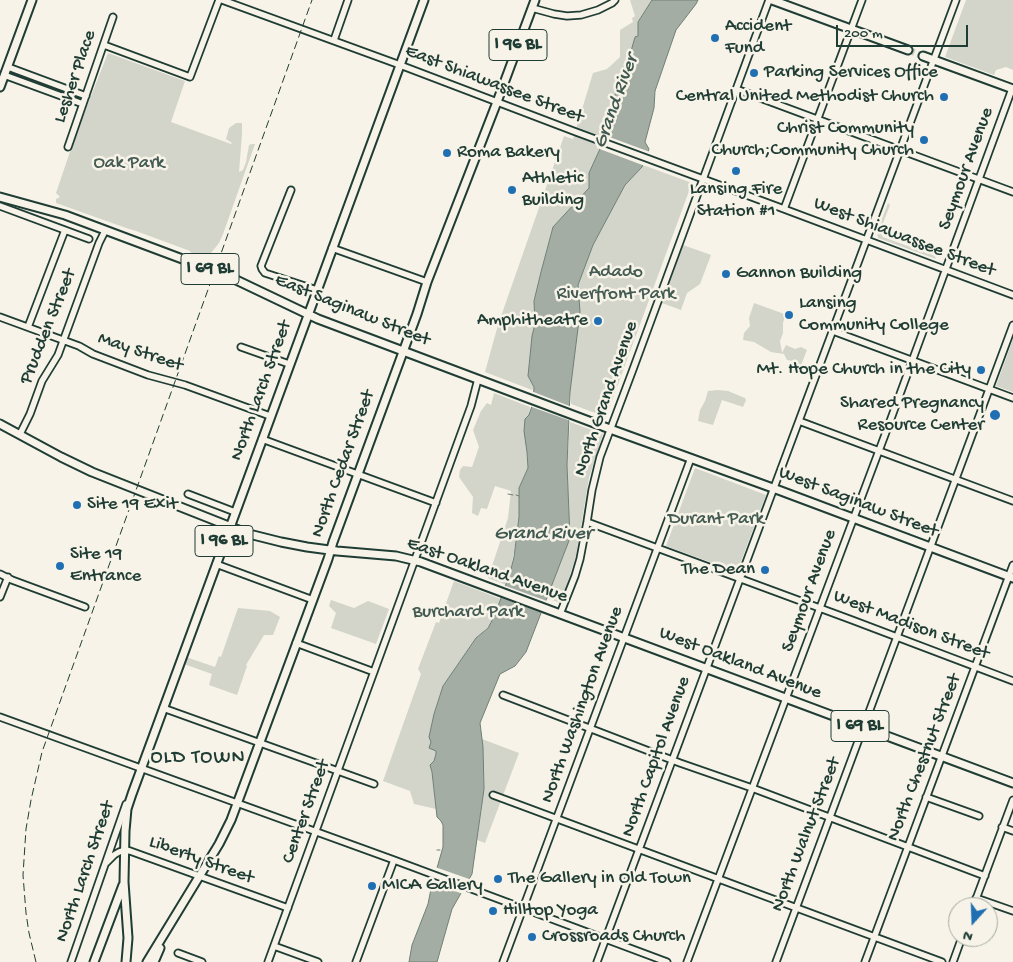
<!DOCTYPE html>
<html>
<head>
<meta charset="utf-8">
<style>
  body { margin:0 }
  #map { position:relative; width:1013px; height:962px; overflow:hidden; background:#f7f3e8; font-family:"Gochi Hand",sans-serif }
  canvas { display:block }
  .north { position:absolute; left:948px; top:897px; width:50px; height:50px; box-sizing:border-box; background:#f7f3e8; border:1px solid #a1aaa0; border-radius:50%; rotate:200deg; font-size:14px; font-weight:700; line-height:20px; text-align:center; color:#1f3d34 }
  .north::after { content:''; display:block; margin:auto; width:18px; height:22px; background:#1f6fb2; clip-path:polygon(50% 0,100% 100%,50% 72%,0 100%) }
  .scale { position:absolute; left:836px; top:25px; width:132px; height:22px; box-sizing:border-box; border:2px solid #1f3d34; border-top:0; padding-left:6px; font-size:15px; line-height:18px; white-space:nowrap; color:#1f3d34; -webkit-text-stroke:4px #f7f3e8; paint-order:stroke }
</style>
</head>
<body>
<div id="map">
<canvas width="1013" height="962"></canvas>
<div class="north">N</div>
<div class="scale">200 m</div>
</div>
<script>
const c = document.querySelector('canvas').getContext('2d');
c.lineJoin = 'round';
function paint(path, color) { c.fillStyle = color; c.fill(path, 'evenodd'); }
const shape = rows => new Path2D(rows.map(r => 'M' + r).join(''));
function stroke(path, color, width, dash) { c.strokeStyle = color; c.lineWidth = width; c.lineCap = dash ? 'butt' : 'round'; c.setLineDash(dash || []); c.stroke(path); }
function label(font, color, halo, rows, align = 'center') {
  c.font = font + ' "Gochi Hand",sans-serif'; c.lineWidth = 5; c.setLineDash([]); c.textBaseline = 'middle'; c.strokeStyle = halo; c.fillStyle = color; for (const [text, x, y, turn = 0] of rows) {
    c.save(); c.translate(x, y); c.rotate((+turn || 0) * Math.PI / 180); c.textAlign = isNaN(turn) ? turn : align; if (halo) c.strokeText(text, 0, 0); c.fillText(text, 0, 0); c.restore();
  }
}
paint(shape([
  [630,0,652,0,638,22,638,36,635,37,629,58,618,78,609,129,589,173,589,188,553,227,541,272,534,301,578,285,593,245,625,185,643,165,692,183,606,417,571,404,570,392,534,318,535,324,532,336,528,376,534,387,532,390,485,372,498,325,564,136,573,139,593,73,607,69,620,57,620,30,633,22,632,18,635,16],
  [966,0,1013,0,1013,70,1006,67,996,70,994,75,945,57],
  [108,53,185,81,171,122,231,144,232,143,226,139,229,128,236,123,242,123,242,134,239,172,243,170,246,162,249,145,252,144,255,144,223,234,219,243,211,253,210,261,190,252,190,251,136,231,126,228,56,203,56,199,60,197,56,193,76,134],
  [888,203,890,205,880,231,883,237,935,256,936,259,878,238,877,232],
  [683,245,711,255,700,284,687,293,681,310,662,303],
  [754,303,787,315,785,316,783,323,783,333,780,341,782,353,786,345,795,349,801,347,807,350,799,370,797,369,798,364,793,361,787,360,784,354,771,352,754,342,743,340,744,333,750,326,749,318],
  [1013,339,1013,392,996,386],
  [718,390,728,391,745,398,746,400,743,407,722,400,713,425,698,421,700,410,705,401,708,391],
  [494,393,530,407,529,415,525,420,528,468,519,488,519,518,515,546,510,573,506,585,488,578,508,518,511,491,495,486,487,509,481,508,478,516,472,513,473,497,459,477,460,470,463,466,472,467,479,447,473,430,481,411,487,403,491,405],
  [570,422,603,434,589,478,576,556,561,603,546,598,570,538,567,465],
  [695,468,766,495,737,572,666,546],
  [454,581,501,599,495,615,488,627,476,638,443,686,434,714,436,754,434,761,430,765,432,772,436,809,414,804,410,791,383,781,421,674,418,669,436,622,439,623],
  [331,600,354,608,368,601,389,609,376,644,331,628,336,613,329,606],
  [238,608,270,611,280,617,273,635,264,635,246,665,247,666,237,695,209,685,212,674,184,664,186,657,215,667,219,656,221,657],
  [482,739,519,753,485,843,477,840,484,789]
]), '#d3d5ca');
const water = shape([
  [652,0,698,0,696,4,676,30,655,91,654,108,645,142,649,149,642,167,625,185,593,245,578,285,580,312,570,392,567,465,570,538,526,652,515,666,500,674,480,723,483,747,484,789,472,874,452,909,437,962,409,962,412,945,428,904,431,889,443,847,443,825,441,821,437,817,432,772,430,765,434,761,436,754,436,751,429,748,431,742,429,737,434,714,443,686,476,638,488,628,495,615,510,573,514,557,519,517,519,488,528,468,527,452,524,431,525,419,529,415,533,403,534,387,528,376,532,336,535,324,534,301,541,272,553,227,589,188,589,173,609,129,618,78,629,58,635,37,638,36,638,22,652,0]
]);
paint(water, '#a4ada3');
stroke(water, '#6f8077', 1);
paint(shape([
  [604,135,650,152,645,166,597,148],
  [531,391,572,407,571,421,529,406],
  [503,585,547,601,542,613,499,597],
  [435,867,472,880,463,894,430,882]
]), '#f7f3e8');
stroke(shape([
  [508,494,513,495],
  [516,495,519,496],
  [437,850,440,850]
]), '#6f8077', 1);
stroke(shape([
  [908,50,923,56]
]), '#cccfc4', 7, [7, 3.5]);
const minor = shape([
  [222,0,400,65,576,132,776,206,1013,295],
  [532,8,554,14,567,16,581,15,598,10,612,3,615,0],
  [334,40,348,0],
  [104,45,190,77,219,0],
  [8,67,86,96],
  [4,75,83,104],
  [736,89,1013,192],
  [68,147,113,17],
  [291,190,261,266,262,269,265,273,317,290],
  [0,206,89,239],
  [784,209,862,0],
  [332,248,427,282],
  [0,317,79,346,93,354,148,375,185,385,270,416],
  [28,327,65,230],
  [833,331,1013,398],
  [241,347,289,364],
  [799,421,1013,501],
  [20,434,30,414,42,381,58,355,99,243,105,231],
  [262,439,436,503],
  [188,494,235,512],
  [587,522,852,620,1013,681],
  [216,564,313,600],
  [0,574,12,580,85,607],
  [0,597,8,577],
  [560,614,575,576,580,559,587,522,592,490,600,457,632,372,769,0],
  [296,643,374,672],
  [503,695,680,763,752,788,985,876],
  [163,708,374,784],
  [0,717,394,860,667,962],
  [493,795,942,962],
  [926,797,979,816],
  [1002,827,1013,831],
  [106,863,114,855,119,852,125,850,130,851,288,908],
  [976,898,1013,911],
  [973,907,1013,800],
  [274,946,318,962],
  [178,953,202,962],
  [71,962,126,804],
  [268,962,471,406,478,379],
  [356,962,394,860],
  [503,962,691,458],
  [597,962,956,0],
  [687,962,889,424,1012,89],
  [776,962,1013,325],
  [865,962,1013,565],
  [953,962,962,937]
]);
const major = shape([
  [772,0,908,50],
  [923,56,1013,89],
  [0,87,32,0],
  [0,197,65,215,209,269,232,278,318,319,610,429,781,491,1013,578],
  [0,424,61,457,92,472,249,534,281,542,307,547,337,551,396,556,421,562,1013,783],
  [94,962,123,885],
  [126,962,128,938,124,882,125,831,127,809,132,794,424,0],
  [147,962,219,844,231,820,328,559,333,542,417,314,427,282,497,102,535,0],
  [154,962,160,948]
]);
stroke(minor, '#1f3d34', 9);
stroke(major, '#1f3d34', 11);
stroke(minor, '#f7f3e8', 5.5);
stroke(major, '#f7f3e8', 7);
stroke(shape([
  [36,962,29,933,26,913,23,875,26,829,31,800,42,752,312,0]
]), '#1f3d34', 1, [8, 4]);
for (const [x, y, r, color] of [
  [715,38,5,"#1f6fb2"],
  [754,73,5,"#1f6fb2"],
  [944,97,5,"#1f6fb2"],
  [924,140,5,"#1f6fb2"],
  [447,153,5,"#1f6fb2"],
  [736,171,5,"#1f6fb2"],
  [512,190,5,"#1f6fb2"],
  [726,274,5,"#1f6fb2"],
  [789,315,5,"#1f6fb2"],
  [598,321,5,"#1f6fb2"],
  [981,370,5,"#1f6fb2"],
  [995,415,6,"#1f6fb2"],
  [77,505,5,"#1f6fb2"],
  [60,566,5,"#1f6fb2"],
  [765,570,5,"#1f6fb2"],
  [498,879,5,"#1f6fb2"],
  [372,886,5,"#1f6fb2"],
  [493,911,5,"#1f6fb2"],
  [532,937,5,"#1f6fb2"]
]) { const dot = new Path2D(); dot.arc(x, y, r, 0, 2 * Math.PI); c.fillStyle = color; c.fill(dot); stroke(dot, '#f7f3e8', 2); }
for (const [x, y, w] of [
  [518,45,58],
  [210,269,58],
  [224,541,58],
  [860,726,58]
]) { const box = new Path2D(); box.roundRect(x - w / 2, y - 15.5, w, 31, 4); c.fillStyle = '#f7f3e8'; c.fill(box); stroke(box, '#1f3d34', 1); }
label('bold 18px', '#1f3d34', null, [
  ["I 96 BL",518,45],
  ["I 69 BL",210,269],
  ["I 96 BL",224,541],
  ["I 69 BL",860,726]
]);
label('19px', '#1f3d34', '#f7f3e8', [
  ["Accident",725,27],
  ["Fund",725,49],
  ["Parking Services Office",764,73],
  ["Central United Methodist Church",934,97,"right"],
  ["Christ Community",914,129,"right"],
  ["Church;Community Church",914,151,"right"],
  ["Roma Bakery",457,153],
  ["Athletic",522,179],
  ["Building",522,201],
  ["Lansing Fire",736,190,"center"],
  ["Station #1",736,212,"center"],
  ["Gannon Building",736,274],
  ["Lansing",799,304],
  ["Community College",799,326],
  ["Amphitheatre",588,321,"right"],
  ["Mt. Hope Church in the City",971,370,"right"],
  ["Shared Pregnancy",984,404,"right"],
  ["Resource Center",984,426,"right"],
  ["Site 19 Exit",87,505],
  ["Site 19",70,555],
  ["Entrance",70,577],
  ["The Dean",755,570,"right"],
  ["The Gallery in Old Town",508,879],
  ["MICA Gallery",382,886],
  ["Hilltop Yoga",503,911],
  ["Crossroads Church",542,937]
], 'left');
label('19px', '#1f3d34', '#f7f3e8', [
  ["Lesher Place",76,77,-71],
  ["East Shiawassee Street",494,85,21],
  ["Seymour Avenue",967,169,-70],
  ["West Shiawassee Street",904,238,21],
  ["East Saginaw Street",352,311,22],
  ["Prudden Street",49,327,-68],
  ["May Street",140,353,19],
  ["North Larch Street",262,391,-70],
  ["North Grand Avenue",607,399,-71],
  ["North Cedar Street",344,464,-70],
  ["West Saginaw Street",858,503,21],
  ["East Oakland Avenue",487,571,19],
  ["Seymour Avenue",810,591,-70],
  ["West Madison Street",911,626,21],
  ["West Oakland Avenue",740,664,21],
  ["North Washington Avenue",583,705,-70],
  ["North Capitol Avenue",657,757,-70],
  ["North Chestnut Street",925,758,-69],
  ["Center Street",307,812,-70],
  ["North Walnut Street",807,835,-69],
  ["Liberty Street",201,861,20],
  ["North Larch Street",86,872,-71]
]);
label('19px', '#435b52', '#f7f3e8', [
  ["Oak Park",129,164],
  ["Adado",616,273],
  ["Riverfront Park",616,295],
  ["Durant Park",716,520],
  ["Burchard Park",468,613]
]);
label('italic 20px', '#405950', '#f7f3e8', [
  ["Grand River",617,102,-70],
  ["Grand River",543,535]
]);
c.letterSpacing = '1px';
label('20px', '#1f3d34', '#f7f3e8', [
  ["OLD TOWN",198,759]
]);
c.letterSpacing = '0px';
</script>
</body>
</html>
